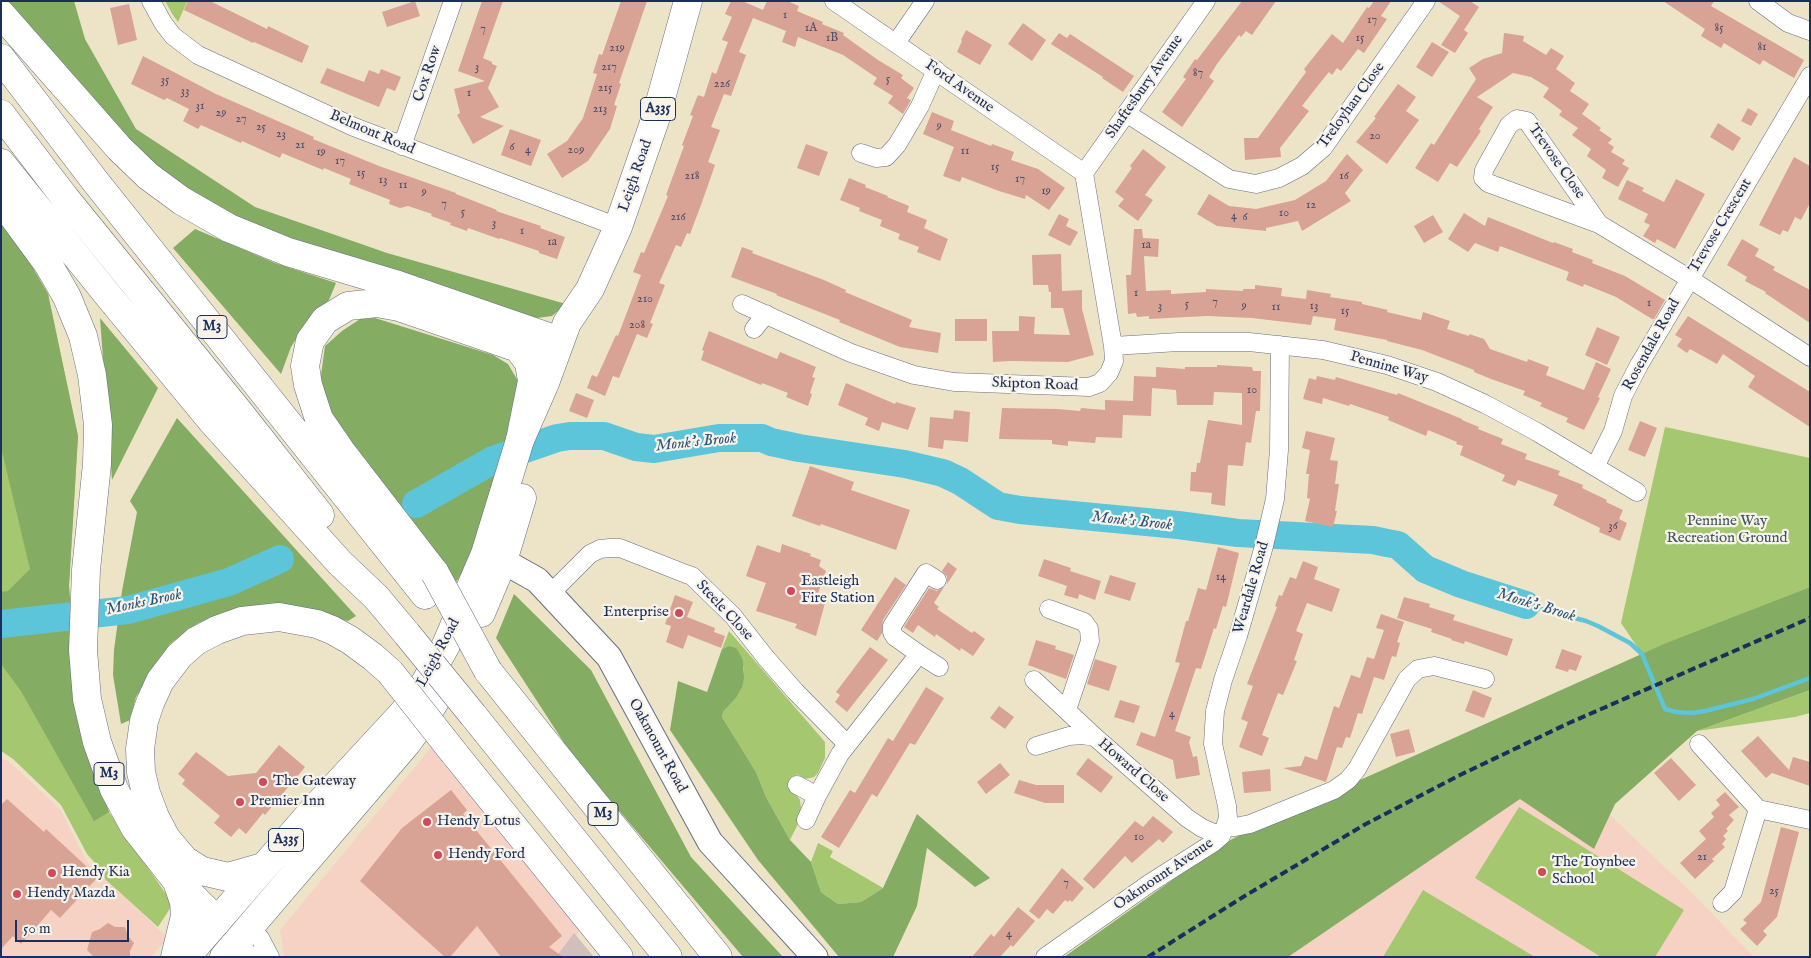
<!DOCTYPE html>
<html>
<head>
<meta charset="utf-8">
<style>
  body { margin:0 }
  #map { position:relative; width:1811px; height:958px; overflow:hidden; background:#ede4c7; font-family:"IM FELL English",serif }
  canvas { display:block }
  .frame { position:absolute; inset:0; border:2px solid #1b2f5e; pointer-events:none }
  .scale { position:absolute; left:15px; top:920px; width:114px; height:22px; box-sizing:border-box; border:2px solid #1b2f5e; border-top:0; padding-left:6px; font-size:15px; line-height:18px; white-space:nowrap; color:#1b2f5e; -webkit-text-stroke:4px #f7f3e8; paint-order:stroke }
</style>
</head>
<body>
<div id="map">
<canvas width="1811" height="958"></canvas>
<div class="frame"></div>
<div class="scale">50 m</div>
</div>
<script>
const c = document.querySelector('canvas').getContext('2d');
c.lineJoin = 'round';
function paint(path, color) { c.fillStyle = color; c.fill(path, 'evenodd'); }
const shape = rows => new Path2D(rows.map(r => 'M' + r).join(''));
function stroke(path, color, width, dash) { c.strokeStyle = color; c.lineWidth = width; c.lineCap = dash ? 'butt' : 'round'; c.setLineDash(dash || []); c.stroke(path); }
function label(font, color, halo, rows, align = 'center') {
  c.font = font + ' "IM FELL English",serif'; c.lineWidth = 4.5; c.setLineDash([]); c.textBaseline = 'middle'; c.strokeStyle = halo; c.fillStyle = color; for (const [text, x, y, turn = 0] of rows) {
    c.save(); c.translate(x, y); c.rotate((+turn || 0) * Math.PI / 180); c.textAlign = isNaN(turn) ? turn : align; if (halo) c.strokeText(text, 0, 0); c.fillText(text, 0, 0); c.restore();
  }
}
paint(shape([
  [433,745,582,928,561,957,284,957,280,930],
  [1,757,12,764,61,810,87,862,168,938,151,957,1,957],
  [1520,799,1594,849,1610,815,1693,894,1754,957,1288,957]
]), '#f6d2c4');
paint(shape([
  [574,933,594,957,556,957]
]), '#d1bfbe');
paint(shape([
  [165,1,187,2,178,22,173,15],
  [1,213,48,294,78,436,69,586,78,715,109,812,173,904,158,927,105,879,104,873,87,854,61,805,13,759,1,751],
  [1665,427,1810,458,1810,587,1642,654,1621,623],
  [729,631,825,742,825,758,818,773,814,777,805,779,797,774,789,790,796,794,800,800,801,808,799,822,790,840,766,797,756,772,722,717,723,712,736,698,742,688,744,669,740,654,730,646,722,649],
  [1810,690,1810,713,1795,717,1697,731],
  [1519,807,1684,910,1655,957,1601,957,1475,878],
  [818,843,833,851,830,857,883,888,861,902,838,904,821,892,811,862],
  [1423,890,1535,957,1383,957]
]), '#a5c76f');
paint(shape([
  [5,1,74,1,85,39,136,129,255,207,387,253,566,304,552,316,537,318,513,312,329,253,220,210,148,163],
  [1,213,48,294,78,436,69,586,78,715,109,812,94,821,21,691,1,664,1,592,8,591,30,569,1,447],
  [195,229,275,263,336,283,329,300,310,317,291,347,281,374,173,248],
  [100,318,158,388,112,480],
  [375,318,493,355,508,364,518,381,519,402,479,532,463,572,456,582,332,424,320,383,325,346,342,331,360,319],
  [177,418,356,616,348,621,281,607,224,612,197,624,170,644,136,697,130,720,121,724,113,675,114,650,122,591,137,512,130,501],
  [1810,587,1810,690,1697,731,1615,804,1594,849,1520,799,1288,957,1064,957,1223,844,1255,827,1664,644],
  [514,594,591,670,691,857,783,957,743,957,572,755,496,638],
  [729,646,736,648,740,654,743,661,744,678,742,688,736,698,723,712,722,717,756,772,766,797,790,840,811,862,821,892,838,904,861,902,883,888,917,814,990,878,975,887,927,848,917,906,893,957,839,957,758,860,670,730,678,681,707,692,722,649]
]), '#84ac62');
stroke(shape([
  [1526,605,1586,621,1598,626,1630,643,1642,654,1665,709,1676,712,1692,713,1705,711,1753,699,1810,678]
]), '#5dc5d9', 4.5);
stroke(shape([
  [416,504,493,460,557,438,570,436,604,436,636,447,654,449,719,438,762,438,771,442,799,448,905,464,943,473,960,481,998,506,1020,510,1178,525,1238,533,1373,540,1387,543,1398,545,1425,569,1461,584,1526,605],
  [1,624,128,610,229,582,280,559]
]), '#5dc5d9', 28);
paint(shape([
  [188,1,210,1,267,29,268,26,309,46,302,63,254,42,253,43,184,10],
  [415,1,420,16,387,27,382,12],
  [482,1,503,1,483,58,492,62,492,64,497,66,488,88,499,107,480,117,504,126,473,144,457,115,460,113,454,89,485,81,458,71],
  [621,1,647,1,619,83,621,84,614,105,617,106,610,129,588,161,562,178,547,154,567,141,583,118,597,74,593,73,599,54,602,55],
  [731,1,742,1,763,10,767,1,787,1,799,6,797,11,823,22,822,24,844,33,843,35,878,60,903,75,901,78,914,88,907,98,911,100,903,114,888,103,893,96,873,84,877,78,843,55,798,37,795,47,782,42,786,31,753,18,739,52,746,55,731,96,724,94,711,127,720,130,708,162,715,165,701,205,690,234,687,233,681,247,676,245,659,283,665,285,650,323,653,324,647,338,637,334,619,378,613,376,605,396,587,388,592,375,597,377,616,335,618,336,641,275,633,272,641,252,644,253,668,196,666,195,684,146,682,145,693,116,690,115,698,95,704,97,712,72,716,74,728,42,722,40,732,17,725,14],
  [1242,1,1276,1,1252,35,1246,31,1241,37,1239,35,1217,64,1209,77,1214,81,1182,127,1162,112,1186,79,1183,77,1195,59,1197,60],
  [1374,1,1391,1,1381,16,1387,19,1364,53,1358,49,1341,71,1337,68,1332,75,1329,72,1316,88,1302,106,1309,111,1280,148,1281,157,1245,160,1244,138,1258,138,1306,72,1304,69,1332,34,1343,43,1367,7,1369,8],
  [1438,1,1470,1,1479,7,1464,30,1468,33,1455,53,1441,45,1460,16],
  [1663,1,1714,1,1711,6,1804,60,1794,78,1763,60,1760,65,1724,43,1721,48,1701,36,1705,29],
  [129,4,137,40,118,45,110,8],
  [1023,23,1046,40,1032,61,1008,44],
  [966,30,992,45,980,65,957,52,962,41,961,40],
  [1059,33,1067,38,1070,34,1134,76,1123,92,1102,78,1103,77,1051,44],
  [1504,33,1524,36,1523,41,1546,55,1551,48,1564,56,1556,69,1575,83,1570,91,1589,104,1582,114,1601,128,1599,130,1612,139,1608,143,1614,147,1611,152,1625,160,1622,164,1629,168,1618,187,1602,178,1606,170,1587,156,1591,149,1572,135,1578,128,1559,115,1562,111,1543,97,1549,88,1531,77,1513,73,1477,97,1493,107,1479,129,1481,131,1457,167,1450,163,1438,182,1415,168,1431,143,1434,145,1476,79,1469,68,1483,59,1502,53],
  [1432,42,1449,52,1432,77,1416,67],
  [143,56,216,94,314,137,313,139,379,166,456,193,456,194,497,210,496,211,541,226,540,228,565,237,557,259,539,253,539,251,500,238,499,239,468,228,467,231,450,225,451,223,431,216,432,214,408,206,400,208,389,204,390,200,349,184,351,179,324,168,323,170,282,153,280,158,242,141,241,143,201,125,198,129,183,121,189,109,167,98,164,100,131,84],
  [327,68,364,82,369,70,379,74,381,69,401,77,395,91,387,88,379,107,320,83],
  [1398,84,1416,97,1406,111,1419,120,1387,164,1356,142,1376,118,1374,117],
  [1748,108,1758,114,1751,126,1741,121],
  [932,112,954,121,951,130,991,146,992,144,1014,152,1011,160,1038,169,1065,188,1049,210,1026,195,1025,199,999,191,962,177,960,182,943,176,954,147,923,134],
  [1718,123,1741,138,1733,151,1710,137],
  [510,129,541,140,531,166,501,155],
  [806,144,828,152,819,176,797,168],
  [1143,149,1166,167,1145,195,1153,200,1138,221,1118,206,1124,199,1115,192,1132,168,1130,166],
  [1347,154,1363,170,1345,193,1351,201,1302,231,1298,221,1266,228,1266,231,1217,226,1197,214,1209,194,1229,206,1256,209,1295,200,1326,181],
  [1794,157,1810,166,1810,203,1801,220,1795,217,1788,232,1783,230,1780,235,1759,225],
  [849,178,866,185,865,187,888,196,887,197,909,206,907,212,927,220,924,228,948,239,940,261,917,252,919,247,898,239,900,234,880,226,882,220,859,211,860,208,840,200],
  [1676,179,1705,194,1675,249,1657,239,1655,243,1643,236,1650,225,1644,222,1648,214,1618,199,1627,180,1644,188,1642,191,1664,202],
  [1464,213,1485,226,1488,217,1553,243,1554,242,1573,249,1572,252,1593,260,1592,263,1625,276,1665,300,1654,319,1652,319,1616,297,1584,284,1583,287,1566,280,1569,272,1500,246,1498,252,1475,243,1468,252,1448,239],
  [1059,214,1069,219,1066,226,1078,232,1070,246,1048,235],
  [1433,215,1443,232,1424,243,1414,226],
  [1134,229,1142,229,1143,238,1159,239,1158,257,1144,256,1146,291,1171,290,1171,294,1206,292,1206,289,1243,291,1243,289,1255,289,1255,285,1282,288,1281,296,1306,299,1307,290,1331,294,1330,297,1362,302,1362,304,1388,310,1387,312,1421,320,1423,312,1450,321,1447,329,1469,336,1469,334,1484,339,1490,349,1527,362,1528,359,1549,367,1546,375,1584,390,1596,362,1611,369,1598,397,1600,398,1584,430,1566,422,1568,418,1540,406,1542,403,1523,395,1525,391,1491,379,1474,372,1474,370,1422,350,1387,341,1387,340,1334,330,1336,319,1313,316,1311,325,1252,318,1207,316,1149,319,1149,316,1137,317,1136,313,1128,314,1126,275,1131,275],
  [1742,239,1759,249,1755,256,1775,267,1773,270,1810,290,1810,323,1765,293,1766,292,1745,281,1747,277,1727,265],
  [742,247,753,251,752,253,824,280,846,290,845,292,912,320,909,327,941,333,938,353,900,347,839,322,840,320,776,295,777,294,731,277],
  [1061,254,1062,291,1082,290,1082,309,1094,355,1068,362,1010,361,993,362,992,331,1019,331,1019,316,1035,317,1034,334,1070,335,1063,308,1051,308,1051,292,1049,292,1048,285,1033,285,1032,255],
  [1688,316,1810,392,1810,427,1748,387,1755,376,1723,354,1717,364,1690,349,1687,353,1677,346,1682,339,1675,335],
  [955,319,987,319,987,341,955,341],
  [1597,327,1620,337,1607,365,1585,355],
  [709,331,777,359,780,352,816,367,812,377,815,378,810,393,812,394,808,406,786,397,788,393,762,383,761,385,701,360,704,351,702,350],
  [1217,365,1252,367,1253,371,1261,371,1260,411,1256,411,1251,443,1246,442,1243,466,1228,465,1225,506,1211,504,1212,493,1190,491,1191,472,1196,472,1197,463,1200,463,1208,420,1242,425,1242,393,1214,392,1213,405,1177,405,1176,390,1152,388,1151,416,1123,415,1122,438,1096,437,1095,443,1068,441,1068,446,1052,444,1052,440,999,439,1002,408,1058,409,1080,411,1081,408,1105,410,1105,400,1133,401,1134,376,1156,377,1156,367,1185,369,1185,367,1217,367],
  [1317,376,1335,380,1336,377,1397,395,1398,393,1462,419,1462,420,1479,427,1478,429,1503,439,1501,444,1527,454,1525,459,1560,471,1558,475,1583,485,1582,488,1607,500,1606,502,1623,510,1619,519,1627,523,1620,541,1599,532,1600,528,1553,505,1558,495,1518,480,1515,486,1502,481,1505,475,1460,455,1463,446,1456,444,1457,442,1428,430,1426,436,1388,420,1389,417,1350,404,1349,406,1323,398,1322,404,1303,399,1309,378,1316,380],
  [846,383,895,404,896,402,916,408,908,430,882,422,879,431,865,425,868,418,838,405],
  [576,393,594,400,587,418,569,411],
  [954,410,970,412,968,442,944,440,943,449,928,447,930,417,953,419],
  [1640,421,1657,428,1645,457,1628,450],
  [1306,431,1335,438,1330,460,1338,461,1335,484,1339,484,1335,511,1337,511,1333,527,1305,521,1310,499,1307,498,1309,474,1306,474,1310,450,1302,448],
  [810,466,854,482,851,490,910,510,896,550,821,524,820,526,792,516],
  [782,544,811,554,810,556,821,560,819,566,826,571,816,599,825,603,816,636,795,628,797,624,756,611,766,583,746,576,757,545,780,553],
  [1218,547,1239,553,1226,607,1223,606,1216,629,1214,628,1201,669,1196,668,1175,731,1191,737,1189,742,1193,757,1197,756,1200,775,1176,779,1173,760,1136,745,1141,732,1155,737,1180,663,1175,662,1186,621,1188,621,1198,588,1206,590],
  [1044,559,1071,568,1070,571,1101,581,1095,600,1079,594,1078,599,1064,595,1067,586,1038,576],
  [1303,561,1318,567,1314,579,1340,589,1332,612,1307,603,1296,631,1303,634,1294,660,1297,661,1283,695,1278,693,1262,735,1269,738,1262,756,1239,747,1248,722,1241,719,1253,686,1247,684,1277,607,1275,606,1279,595,1282,596,1290,577,1296,579],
  [948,562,957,569,947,584,947,576,942,571],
  [1110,575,1136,583,1130,601,1104,593],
  [895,577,906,585,883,620,882,633,877,641,861,630],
  [944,587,934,603,939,607,937,609,972,633,974,631,985,639,973,656,961,648,960,651,936,634,935,637,918,625,913,633,904,627,929,588,937,591],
  [675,595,693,602,687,617,715,628,714,632,725,636,721,648,688,635,683,649,666,642,671,626,665,624],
  [1404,597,1430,604,1429,607,1455,615,1453,620,1513,639,1507,656,1465,641,1464,644,1451,640,1452,639,1431,632,1432,629,1397,618],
  [1381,614,1404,622,1397,642,1400,643,1396,657,1392,656,1384,680,1374,677,1362,714,1358,713,1350,738,1346,737,1342,748,1337,747,1326,782,1283,768,1301,766,1305,756,1317,760,1334,706,1339,708,1351,675,1360,678,1367,657,1374,659,1384,630,1376,628],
  [1036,640,1056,646,1055,649,1074,655,1066,679,1028,665],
  [870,647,888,660,847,712,835,702,840,695,836,692],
  [1562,649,1582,656,1576,671,1569,669,1568,672,1555,668],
  [1095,659,1117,666,1109,691,1087,684],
  [926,687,944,698,915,745,910,743,877,797,872,794,839,848,821,837,850,790,855,793,888,738,893,741],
  [1473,690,1492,698,1484,718,1465,711],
  [1120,700,1140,706,1134,723,1114,717],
  [999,706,1014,717,1005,729,990,718],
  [1409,729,1415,752,1396,757,1390,734],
  [1758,736,1789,770,1793,757,1810,762,1810,786,1772,773,1766,778,1741,751],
  [279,745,305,767,265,815,263,813,246,834,239,828,231,837,214,823,220,816,182,784,185,780,178,774,196,752,228,776,256,773],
  [1088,758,1113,777,1101,793,1076,774],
  [1671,758,1696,785,1679,801,1654,773],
  [1000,763,1010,775,986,794,977,782],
  [1270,769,1271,791,1244,793,1242,772],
  [1019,780,1036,785,1064,785,1064,803,1045,803,1014,793],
  [451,790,467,810,463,814,562,936,549,947,563,957,501,957,477,926,450,957,445,957,360,881,402,828],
  [1725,792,1739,807,1729,815,1734,820,1726,829,1728,831,1723,836,1726,839,1722,844,1725,847,1712,859,1714,861,1695,879,1680,863,1706,839,1699,831,1714,817,1711,813,1720,805,1716,800],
  [7,799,44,832,46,829,98,877,60,918,51,910,21,944,13,936,1,949,1,805],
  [1153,816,1173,832,1163,843,1159,839,1132,863,1125,856,1094,889,1083,879,1135,821,1143,827],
  [1781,827,1799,832,1777,917,1763,931,1767,935,1757,946,1740,929,1747,923,1743,920,1761,902],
  [1062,868,1084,888,1072,902,1070,900,1068,902,1065,900,1053,914,1047,909,1039,919,1029,911],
  [1018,907,1035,921,1013,947,1011,945,1000,957,972,957,991,934,994,937],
  [108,923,115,927,125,927,128,936,134,943,130,951,130,957,94,957,87,950,92,932,100,929]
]), '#d8a394');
const street = shape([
  [151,1,163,23,173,36,198,55,354,127,618,227],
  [834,1,1084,173],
  [1758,1,1788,23,1810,31],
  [896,43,925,1],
  [1810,76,1690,279,1810,357],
  [1126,113,1229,179,1256,184,1279,178,1302,166,1323,148,1426,1],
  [402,146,453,1],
  [861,153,876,158,886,157,897,145,920,106,936,70],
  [1084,173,1206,1],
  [742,304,851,353,914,375,954,382,1089,387,1100,383,1109,373,1114,361,1113,346,1084,173],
  [754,329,766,314],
  [1113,346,1179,342,1249,342,1323,350,1387,365,1437,382,1485,404,1537,432,1637,492],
  [1595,467,1613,431,1623,396,1639,365,1690,279,1599,224,1488,183,1483,178,1484,170,1509,125,1517,119,1527,121,1599,224],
  [551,593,590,554,600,549,610,548,620,548,686,574,692,576,733,616,766,658,795,691,847,744],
  [1049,609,1084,622,1089,629,1090,641,1067,710],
  [919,654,939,667],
  [1034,680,1095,737],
  [1699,744,1758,809],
  [1036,746,1069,736,1083,735,1095,737,1187,818,1202,828,1221,836],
  [797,785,817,796],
  [806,820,817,796,840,754,919,654,895,637,892,632,892,626,926,573,937,580],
  [1225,827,1235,827,1250,824,1334,790,1348,780,1357,769,1407,679,1418,669,1434,666,1485,679],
  [1722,903,1733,892,1758,809,1810,820],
  [249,926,260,938,270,957],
  [236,942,252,957],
  [1045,957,1150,883,1213,843,1221,836,1225,827,1228,818,1227,806,1213,744,1215,711,1223,680,1238,636,1264,546,1275,499,1279,450,1280,345]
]);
const secondary = shape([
  [485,554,503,561,537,580,609,657,710,842,815,957]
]);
const primary = shape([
  [481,613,503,561,522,498],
  [186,957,316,807,404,712,425,683,446,645,485,554,520,440,545,383,567,323,590,289,618,227,655,120,688,1],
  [224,957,407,743,418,728,437,698]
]);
const highway = shape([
  [1,14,119,148,148,176,182,201,229,228,288,252,398,285,560,341],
  [1,58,95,181,425,595],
  [1,114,66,199,239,412,320,515],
  [1,163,111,299,211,420,340,563,376,597,407,634],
  [1,200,48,264,67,297,83,336,92,375,98,425,97,464,86,570,83,650,87,699,97,742,114,789,135,828,176,880,217,921],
  [518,348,529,363,532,381,520,440],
  [435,573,341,451,319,419,308,385,305,366,310,341,325,320,348,306,377,303,399,307,553,360],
  [488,671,718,957],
  [473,715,668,957],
  [454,753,619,957],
  [183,859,202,871,228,877,263,867],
  [188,864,166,838,155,817,146,793,141,772,140,749,144,721,150,703,160,681,179,656,196,641,217,630,242,621,279,617,317,624,332,630,350,640,373,657,390,672],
  [175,957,185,916,184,902,177,882]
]);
stroke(street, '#646e83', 19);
stroke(secondary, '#646e83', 27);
stroke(primary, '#646e83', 29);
stroke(highway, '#646e83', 29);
stroke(street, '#fff', 18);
stroke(secondary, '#fff', 25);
stroke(primary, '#fff', 28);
stroke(highway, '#fff', 28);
stroke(shape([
  [1148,957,1243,897,1364,825,1460,775,1569,723,1810,618]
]), '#1b2f5e', 4, [8, 4]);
const highwayBridge = shape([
  [435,573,488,671],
  [407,634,473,715],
  [390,672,454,753]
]);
stroke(highwayBridge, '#646e83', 29, []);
stroke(highwayBridge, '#fff', 28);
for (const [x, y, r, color] of [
  [791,591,5,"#d1495b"],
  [679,613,5,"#d1495b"],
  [263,782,5,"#d1495b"],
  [240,802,5,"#d1495b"],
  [427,822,5,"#d1495b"],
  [438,855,5,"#d1495b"],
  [1542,872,5,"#d1495b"],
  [52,873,5,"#d1495b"],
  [17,894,5,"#d1495b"]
]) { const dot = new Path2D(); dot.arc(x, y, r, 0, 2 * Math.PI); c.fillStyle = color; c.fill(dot); stroke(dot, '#f7f3e8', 2); }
label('12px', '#4a4c6c', null, [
  ["1",785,16],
  ["17",1372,21],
  ["1A",811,29],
  ["85",1719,29],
  ["7",483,30],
  ["1B",832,39],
  ["15",1360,39],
  ["81",1762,48],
  ["219",617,49],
  ["3",477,68],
  ["217",609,68],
  ["87",1198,74],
  ["5",888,80],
  ["35",165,81],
  ["226",722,85],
  ["215",605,89],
  ["33",185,92],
  ["1",469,94],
  ["31",200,107],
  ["213",600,110],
  ["29",221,114],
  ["27",241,120],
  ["9",939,127],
  ["25",261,128],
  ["23",281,135],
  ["20",1375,137],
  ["21",300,146],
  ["6",512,148],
  ["4",528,151],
  ["209",576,151],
  ["11",965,152],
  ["19",321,153],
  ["17",340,162],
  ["15",995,168],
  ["15",361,174],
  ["218",692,177],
  ["16",1344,177],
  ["17",1020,180],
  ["13",383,181],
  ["11",403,186],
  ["19",1046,192],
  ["9",424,193],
  ["7",444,205],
  ["12",1311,206],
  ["5",463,213],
  ["10",1284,214],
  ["4",1234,217],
  ["216",678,218],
  ["6",1245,218],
  ["3",494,224],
  ["1",522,232],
  ["1a",552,243],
  ["1a",1146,246],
  ["1",1136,294],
  ["210",645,300],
  ["7",1215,303],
  ["1",1649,304],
  ["5",1187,305],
  ["3",1160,307],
  ["9",1244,307],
  ["13",1314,307],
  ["11",1276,308],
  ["15",1345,312],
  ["208",637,326],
  ["10",1252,391],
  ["36",1613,527],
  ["14",1221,578],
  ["4",1172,715],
  ["10",1139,838],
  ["21",1702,858],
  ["7",1066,884],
  ["25",1774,892],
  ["4",1009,935]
]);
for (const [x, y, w] of [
  [658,109,35],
  [212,327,30],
  [109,774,30],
  [603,814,30],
  [286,840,35]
]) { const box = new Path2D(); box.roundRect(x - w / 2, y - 11.5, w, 23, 4); c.fillStyle = '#f7f3e8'; c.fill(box); stroke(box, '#1b2f5e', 1); }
label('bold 14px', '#1b2f5e', null, [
  ["A335",658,109],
  ["M3",212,327],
  ["M3",109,774],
  ["M3",603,814],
  ["A335",286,840]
]);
label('15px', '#1b2f5e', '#f7f3e8', [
  ["Cox Row",428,74,-71],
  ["Ford Avenue",959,87,35],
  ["Shaftesbury Avenue",1145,87,-55],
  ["Treloyhan Close",1352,106,-54],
  ["Belmont Road",372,133,23],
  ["Trevose Close",1556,162,55],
  ["Leigh Road",636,176,-71],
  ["Trevose Crescent",1721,226,-59],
  ["Rosendale Road",1652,345,-61],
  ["Pennine Way",1389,368,16],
  ["Skipton Road",1035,385,2],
  ["Weardale Road",1252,588,-74],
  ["Steele Close",724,611,47],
  ["Leigh Road",439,653,-62],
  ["Oakmount Road",657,746,61],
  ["Howard Close",1133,771,41],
  ["Oakmount Avenue",1164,875,-34]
]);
label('15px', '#3e5562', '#f7f3e8', [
  ["Pennine Way",1727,522],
  ["Recreation Ground",1727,539]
]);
label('15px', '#1b2f5e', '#f7f3e8', [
  ["Eastleigh",801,582],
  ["Fire Station",801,599],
  ["Enterprise",669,613,"right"],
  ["The Gateway",273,782],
  ["Premier Inn",250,802],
  ["Hendy Lotus",437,822],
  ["Hendy Ford",448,855],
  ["The Toynbee",1552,863],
  ["School",1552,880],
  ["Hendy Kia",62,873],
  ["Hendy Mazda",27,894]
], 'left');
label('italic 16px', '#2c547d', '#f7f3e8', [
  ["Monk's Brook",696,443,-6],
  ["Monk's Brook",1132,522,6],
  ["Monks Brook",144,603,-12],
  ["Monk's Brook",1536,606,17]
]);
</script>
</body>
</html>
